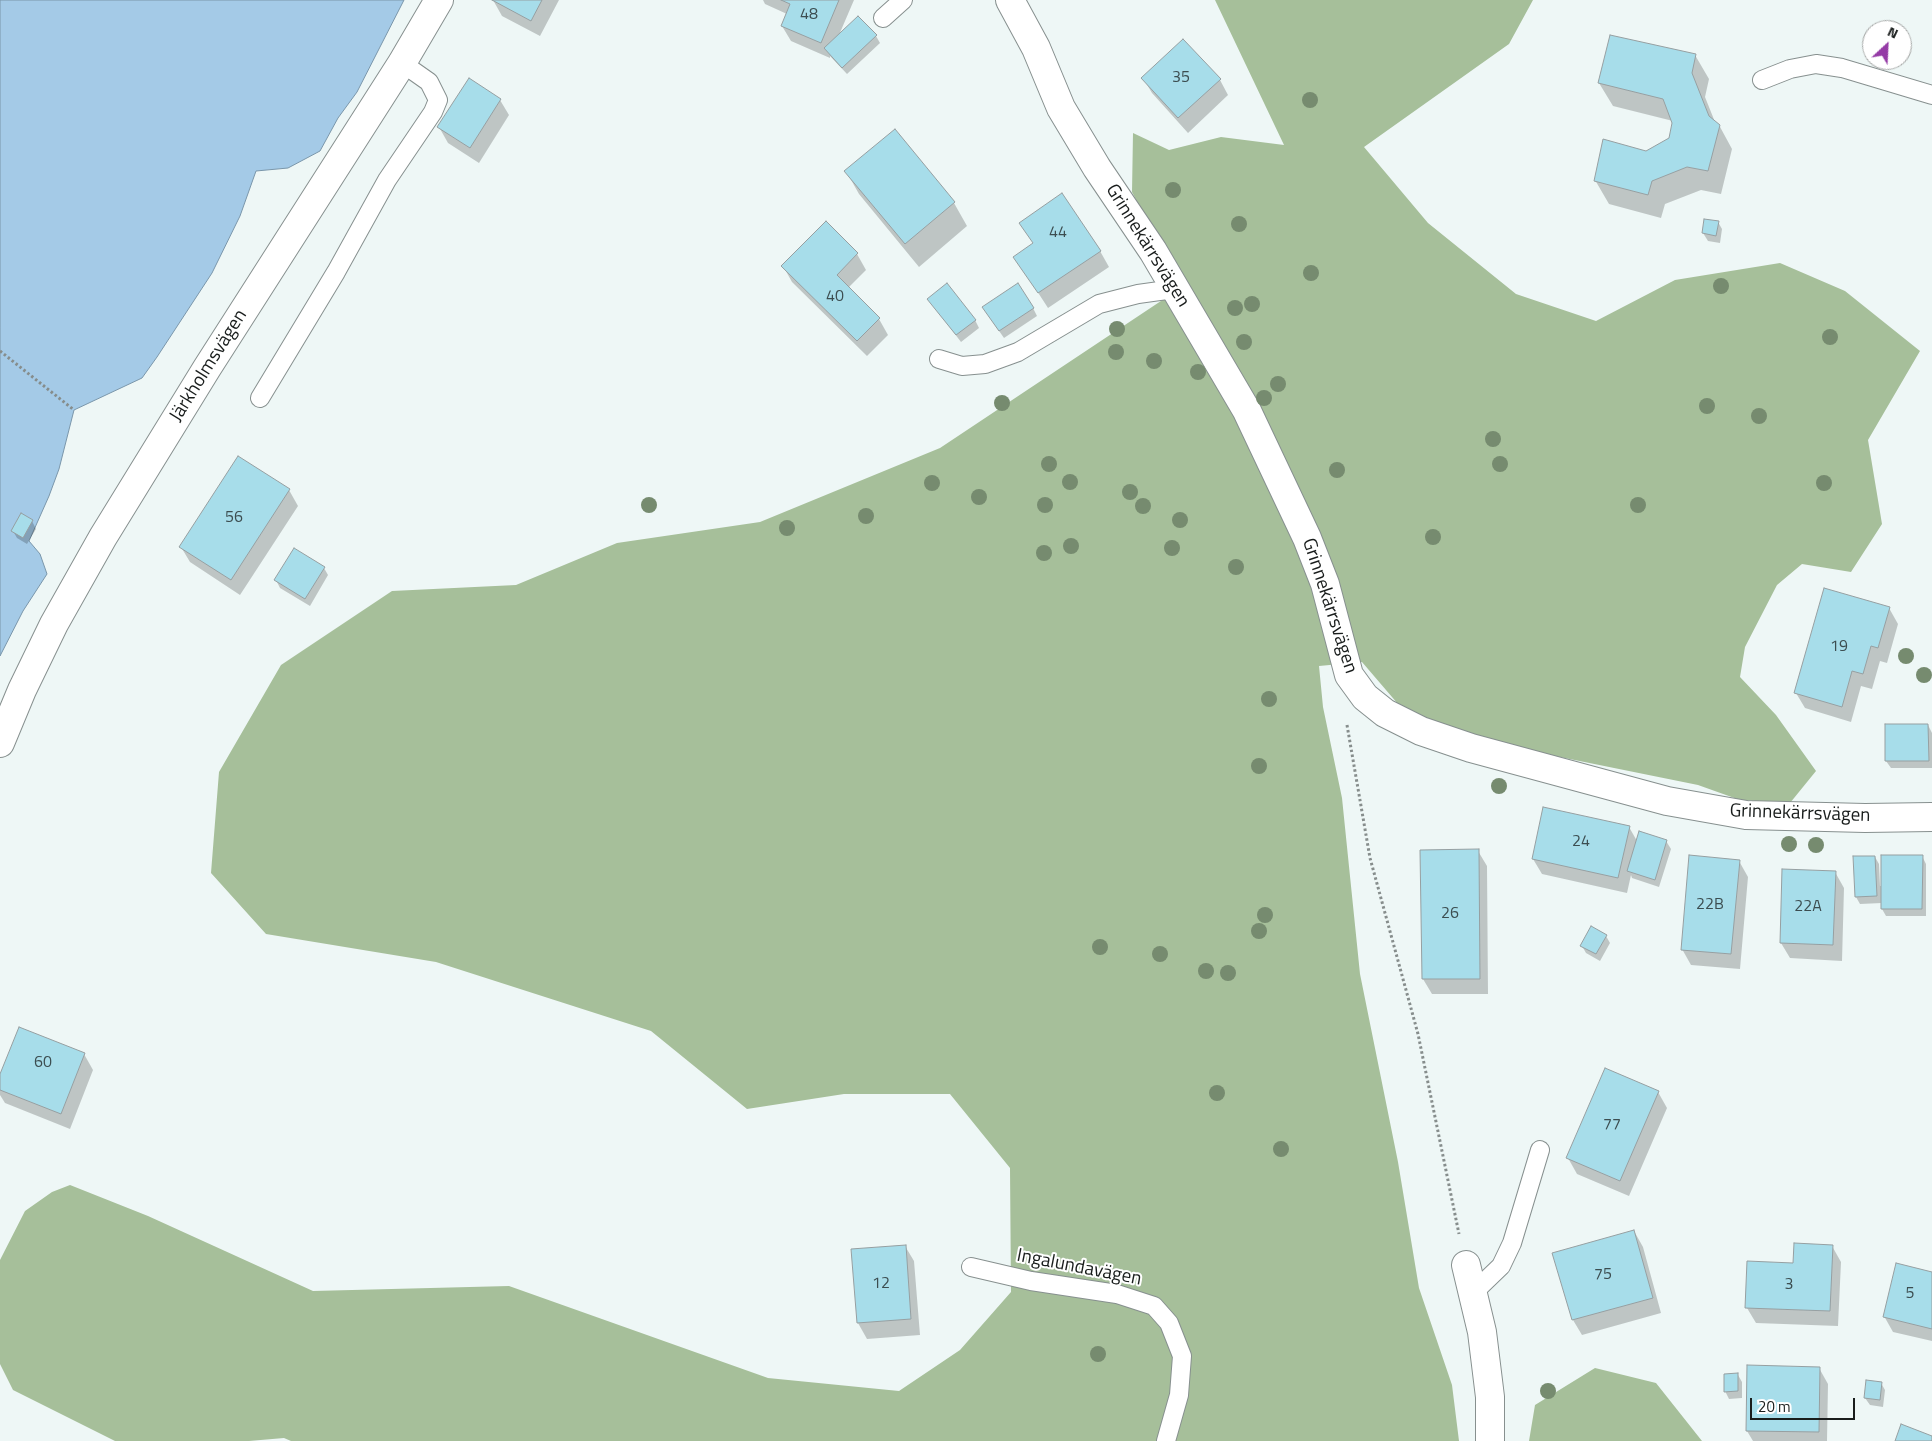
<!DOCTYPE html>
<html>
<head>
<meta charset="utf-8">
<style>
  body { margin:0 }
  #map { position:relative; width:1932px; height:1441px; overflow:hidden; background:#eef7f6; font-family:"Titillium Web",sans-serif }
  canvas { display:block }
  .north { position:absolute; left:1862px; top:20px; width:50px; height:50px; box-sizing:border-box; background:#fff; border:1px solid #a3a5a4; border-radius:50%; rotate:25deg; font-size:14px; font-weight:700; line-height:20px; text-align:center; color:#191d1c }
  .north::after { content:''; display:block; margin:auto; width:18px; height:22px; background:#953ba6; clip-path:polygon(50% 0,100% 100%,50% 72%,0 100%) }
  .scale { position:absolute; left:1750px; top:1398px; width:105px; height:22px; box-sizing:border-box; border:2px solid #191d1c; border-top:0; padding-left:6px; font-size:15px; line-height:18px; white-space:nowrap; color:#191d1c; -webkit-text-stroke:4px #fff; paint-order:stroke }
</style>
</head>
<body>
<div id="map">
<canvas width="1932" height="1441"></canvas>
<div class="north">N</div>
<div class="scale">20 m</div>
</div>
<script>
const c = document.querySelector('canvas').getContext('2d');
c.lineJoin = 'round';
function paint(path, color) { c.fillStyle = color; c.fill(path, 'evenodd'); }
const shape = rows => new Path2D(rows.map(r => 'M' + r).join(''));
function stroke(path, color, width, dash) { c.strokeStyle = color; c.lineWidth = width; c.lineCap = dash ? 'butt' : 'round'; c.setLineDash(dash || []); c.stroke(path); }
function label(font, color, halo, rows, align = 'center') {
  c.font = font + ' "Titillium Web",sans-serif'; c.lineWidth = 4; c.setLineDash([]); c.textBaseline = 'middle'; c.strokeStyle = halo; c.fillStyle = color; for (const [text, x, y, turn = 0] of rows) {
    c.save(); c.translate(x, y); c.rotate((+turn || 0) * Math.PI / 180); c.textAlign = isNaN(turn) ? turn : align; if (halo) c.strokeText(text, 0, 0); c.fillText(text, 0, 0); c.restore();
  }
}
paint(shape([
  [1215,0,1533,0,1509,44,1364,147,1428,223,1516,294,1596,321,1675,280,1780,263,1845,291,1920,351,1868,440,1882,524,1851,572,1802,564,1777,585,1745,647,1740,677,1776,715,1816,771,1790,803,1740,800,1698,785,1545,754,1470,734,1430,722,1398,704,1362,662,1319,666,1323,707,1342,798,1360,974,1398,1162,1419,1288,1452,1385,1459,1441,291,1441,284,1438,249,1441,115,1441,13,1390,0,1364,0,1260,25,1211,52,1192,70,1185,148,1216,313,1291,509,1286,768,1378,899,1391,960,1350,1011,1292,1010,1168,950,1094,844,1094,747,1109,651,1031,436,962,266,934,211,873,219,772,281,665,392,591,516,585,617,543,760,522,940,448,1182,287,1132,192,1133,133,1169,150,1221,137,1284,145],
  [1595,1368,1656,1383,1702,1441,1529,1441,1535,1405]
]), '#a6bf9a');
const water = shape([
  [0,0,404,0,357,92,338,118,320,151,288,168,256,171,240,216,212,273,157,357,142,378,74,410,59,469,49,496,29,541,40,554,47,574,23,611,0,656,0,0]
]);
paint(water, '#a4cae7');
stroke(water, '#7a96aa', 1);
paint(shape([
  [493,0,559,0,540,36,502,16],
  [763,0,854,0,839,35,876,36,880,43,847,74,830,56,830,58,791,41,782,26,787,14,765,4],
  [1695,55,1709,79,1705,97,1715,122,1719,125,1732,149,1721,194,1701,190,1665,204,1661,218,1609,204,1595,180,1670,139,1673,121,1613,106,1599,83],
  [1143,78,1220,80,1228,95,1188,133,1152,93],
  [469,80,500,100,509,115,479,163,448,143,439,127],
  [894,131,954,203,967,226,919,267,859,194,846,171],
  [1718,222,1722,229,1720,243,1708,241,1703,233],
  [826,223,857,254,866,270,848,288,879,319,888,335,867,356,792,282,783,266],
  [1021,223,1100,251,1109,267,1048,308,1015,257,1034,244],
  [929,300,975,320,979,328,961,342],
  [1033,308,1037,316,1004,338,988,315],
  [289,490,298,506,240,595,190,562,181,547],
  [32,521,36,529,27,544,17,538,13,531],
  [324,568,328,575,310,606,280,588,276,580],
  [1889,608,1898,624,1887,663,1880,661,1872,689,1861,686,1851,722,1805,708,1796,693],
  [1928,725,1932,733,1932,768,1891,768,1886,761],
  [1629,827,1637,841,1666,841,1671,849,1659,887,1632,878,1631,875,1627,893,1542,874,1533,859],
  [1478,851,1487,866,1488,994,1432,994,1423,979],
  [1922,856,1926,864,1926,916,1886,916,1882,909,1882,903,1860,904,1856,897,1855,857,1875,857,1879,864,1880,886,1882,886],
  [1739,861,1748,877,1740,969,1691,965,1682,949],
  [1835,872,1844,888,1842,961,1790,958,1781,943],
  [1606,936,1610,943,1600,961,1586,953,1582,946],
  [84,1054,93,1070,70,1129,5,1103,0,1095,0,1077],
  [1658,1092,1667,1108,1629,1196,1577,1174,1568,1158],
  [1634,1231,1643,1247,1661,1313,1582,1335,1573,1320],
  [905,1246,914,1261,920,1335,867,1339,858,1323,852,1250],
  [1832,1246,1841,1262,1838,1326,1756,1323,1747,1308,1795,1264],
  [1932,1274,1932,1341,1893,1332,1884,1316],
  [1819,1368,1828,1384,1827,1441,1753,1441,1747,1431],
  [1738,1375,1742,1382,1742,1398,1729,1399,1725,1391],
  [1881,1383,1885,1390,1883,1407,1870,1405,1865,1398]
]), '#0003');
const building = shape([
  [492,0,542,0,531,21,492,0],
  [781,0,839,0,821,43,781,26,790,4,781,0],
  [858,16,877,35,842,68,824,48,858,16],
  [1610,35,1696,54,1692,73,1709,116,1720,125,1708,171,1687,167,1652,181,1648,195,1594,181,1603,139,1646,151,1669,138,1672,123,1663,99,1598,83,1610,35],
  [1183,39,1221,79,1178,118,1141,78,1183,39],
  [469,78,501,99,470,148,437,127,469,78],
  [895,129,955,202,905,244,844,171,895,129],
  [1062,193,1101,251,1038,293,1013,257,1033,243,1019,223,1062,193],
  [1704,219,1719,221,1716,236,1702,233,1704,219],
  [826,221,858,253,837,275,880,318,857,341,781,266,826,221],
  [947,283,976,320,956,335,927,299,947,283],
  [1018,283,1034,308,999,331,982,307,1018,283],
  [238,456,290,489,231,580,179,547,238,456],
  [21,513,33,520,23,538,11,531,21,513],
  [294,548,325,567,305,599,274,580,294,548],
  [1824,588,1890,607,1878,648,1871,646,1863,674,1852,671,1842,707,1794,693,1824,588],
  [1885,724,1928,724,1929,761,1885,761,1885,724],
  [1543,807,1630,826,1618,878,1532,859,1543,807],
  [1639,831,1667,840,1655,880,1627,871,1639,831],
  [1479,849,1480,979,1422,979,1420,850,1479,849],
  [1689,855,1740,860,1731,954,1681,950,1689,855],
  [1881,855,1923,855,1922,909,1881,909,1881,855],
  [1853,856,1875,856,1877,896,1855,897,1853,856],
  [1782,869,1836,871,1833,945,1780,943,1782,869],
  [1591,926,1607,935,1596,954,1580,946,1591,926],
  [19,1027,85,1053,61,1114,0,1090,0,1074,19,1027],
  [1605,1068,1659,1091,1620,1181,1566,1158,1605,1068],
  [1634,1230,1653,1298,1572,1320,1552,1253,1634,1230],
  [1794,1243,1833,1245,1830,1311,1745,1308,1747,1261,1793,1263,1794,1243],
  [906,1245,911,1319,857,1323,851,1249,906,1245],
  [1896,1263,1932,1272,1932,1329,1883,1317,1896,1263],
  [1747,1365,1820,1367,1819,1432,1746,1431,1747,1365],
  [1738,1373,1738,1391,1724,1392,1724,1374,1738,1373],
  [1866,1380,1882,1382,1880,1400,1864,1398,1866,1380],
  [1901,1424,1932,1436,1932,1441,1895,1441,1901,1424]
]);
paint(building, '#a7ddea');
stroke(building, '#969fa1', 1);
const lane = shape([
  [883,18,903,0],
  [1762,80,1790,69,1816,64,1842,68,1932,95],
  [939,359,962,366,985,364,1018,352,1099,304,1138,294,1174,289],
  [260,398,336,272,387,180,433,112,438,100,429,82,402,63],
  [971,1267,1031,1281,1117,1294,1154,1306,1169,1323,1182,1356,1179,1395,1166,1441],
  [1473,1293,1501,1266,1512,1243,1540,1150]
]);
const street = shape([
  [1010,0,1036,48,1061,108,1097,168,1153,251,1247,411,1307,538,1325,584,1349,675,1365,697,1385,713,1421,731,1471,748,1667,801,1746,815,1865,818,1932,817],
  [0,743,22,690,54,624,103,537,207,368,402,63,439,0],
  [1466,1265,1482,1332,1490,1397,1490,1441]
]);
stroke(lane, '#87908f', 20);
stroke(street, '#87908f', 30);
stroke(shape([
  [0,351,74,410],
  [1347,725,1370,858,1418,1034,1459,1234]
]), '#868d8c', 3, [2.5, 2.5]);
stroke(lane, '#fff', 18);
stroke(street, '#fff', 28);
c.fillStyle = '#768b6f';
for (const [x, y] of [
  [1310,100],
  [1173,190],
  [1239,224],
  [1311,273],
  [1721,286],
  [1252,304],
  [1235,308],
  [1117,329],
  [1830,337],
  [1244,342],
  [1116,352],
  [1154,361],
  [1198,372],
  [1278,384],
  [1264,398],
  [1002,403],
  [1707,406],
  [1759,416],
  [1493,439],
  [1049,464],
  [1500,464],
  [1337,470],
  [1070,482],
  [932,483],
  [1824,483],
  [1130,492],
  [979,497],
  [649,505],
  [1045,505],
  [1638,505],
  [1143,506],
  [866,516],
  [1180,520],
  [787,528],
  [1433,537],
  [1071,546],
  [1172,548],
  [1044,553],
  [1236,567],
  [1906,656],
  [1924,675],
  [1269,699],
  [1259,766],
  [1499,786],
  [1789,844],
  [1816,845],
  [1265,915],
  [1259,931],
  [1100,947],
  [1160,954],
  [1206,971],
  [1228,973],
  [1217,1093],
  [1281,1149],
  [1098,1354],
  [1548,1391]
]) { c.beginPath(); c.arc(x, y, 8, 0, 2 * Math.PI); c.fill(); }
label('16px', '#3c4d50', null, [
  ["48",809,15],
  ["35",1181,78],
  ["44",1058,233],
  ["40",835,297],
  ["56",234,518],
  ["19",1839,647],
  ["24",1581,842],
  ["22B",1710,905],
  ["22A",1808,907],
  ["26",1450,914],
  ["60",43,1063],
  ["77",1612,1125],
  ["75",1603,1275],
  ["12",881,1284],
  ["3",1789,1285],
  ["5",1910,1294]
]);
label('19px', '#191d1c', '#fff', [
  ["Grinnekärrsvägen",1147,246,58],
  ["Järkholmsvägen",209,366,-58],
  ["Grinnekärrsvägen",1329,606,72],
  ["Grinnekärrsvägen",1800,814,2],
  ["Ingalundavägen",1079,1268,11]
]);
</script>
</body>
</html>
